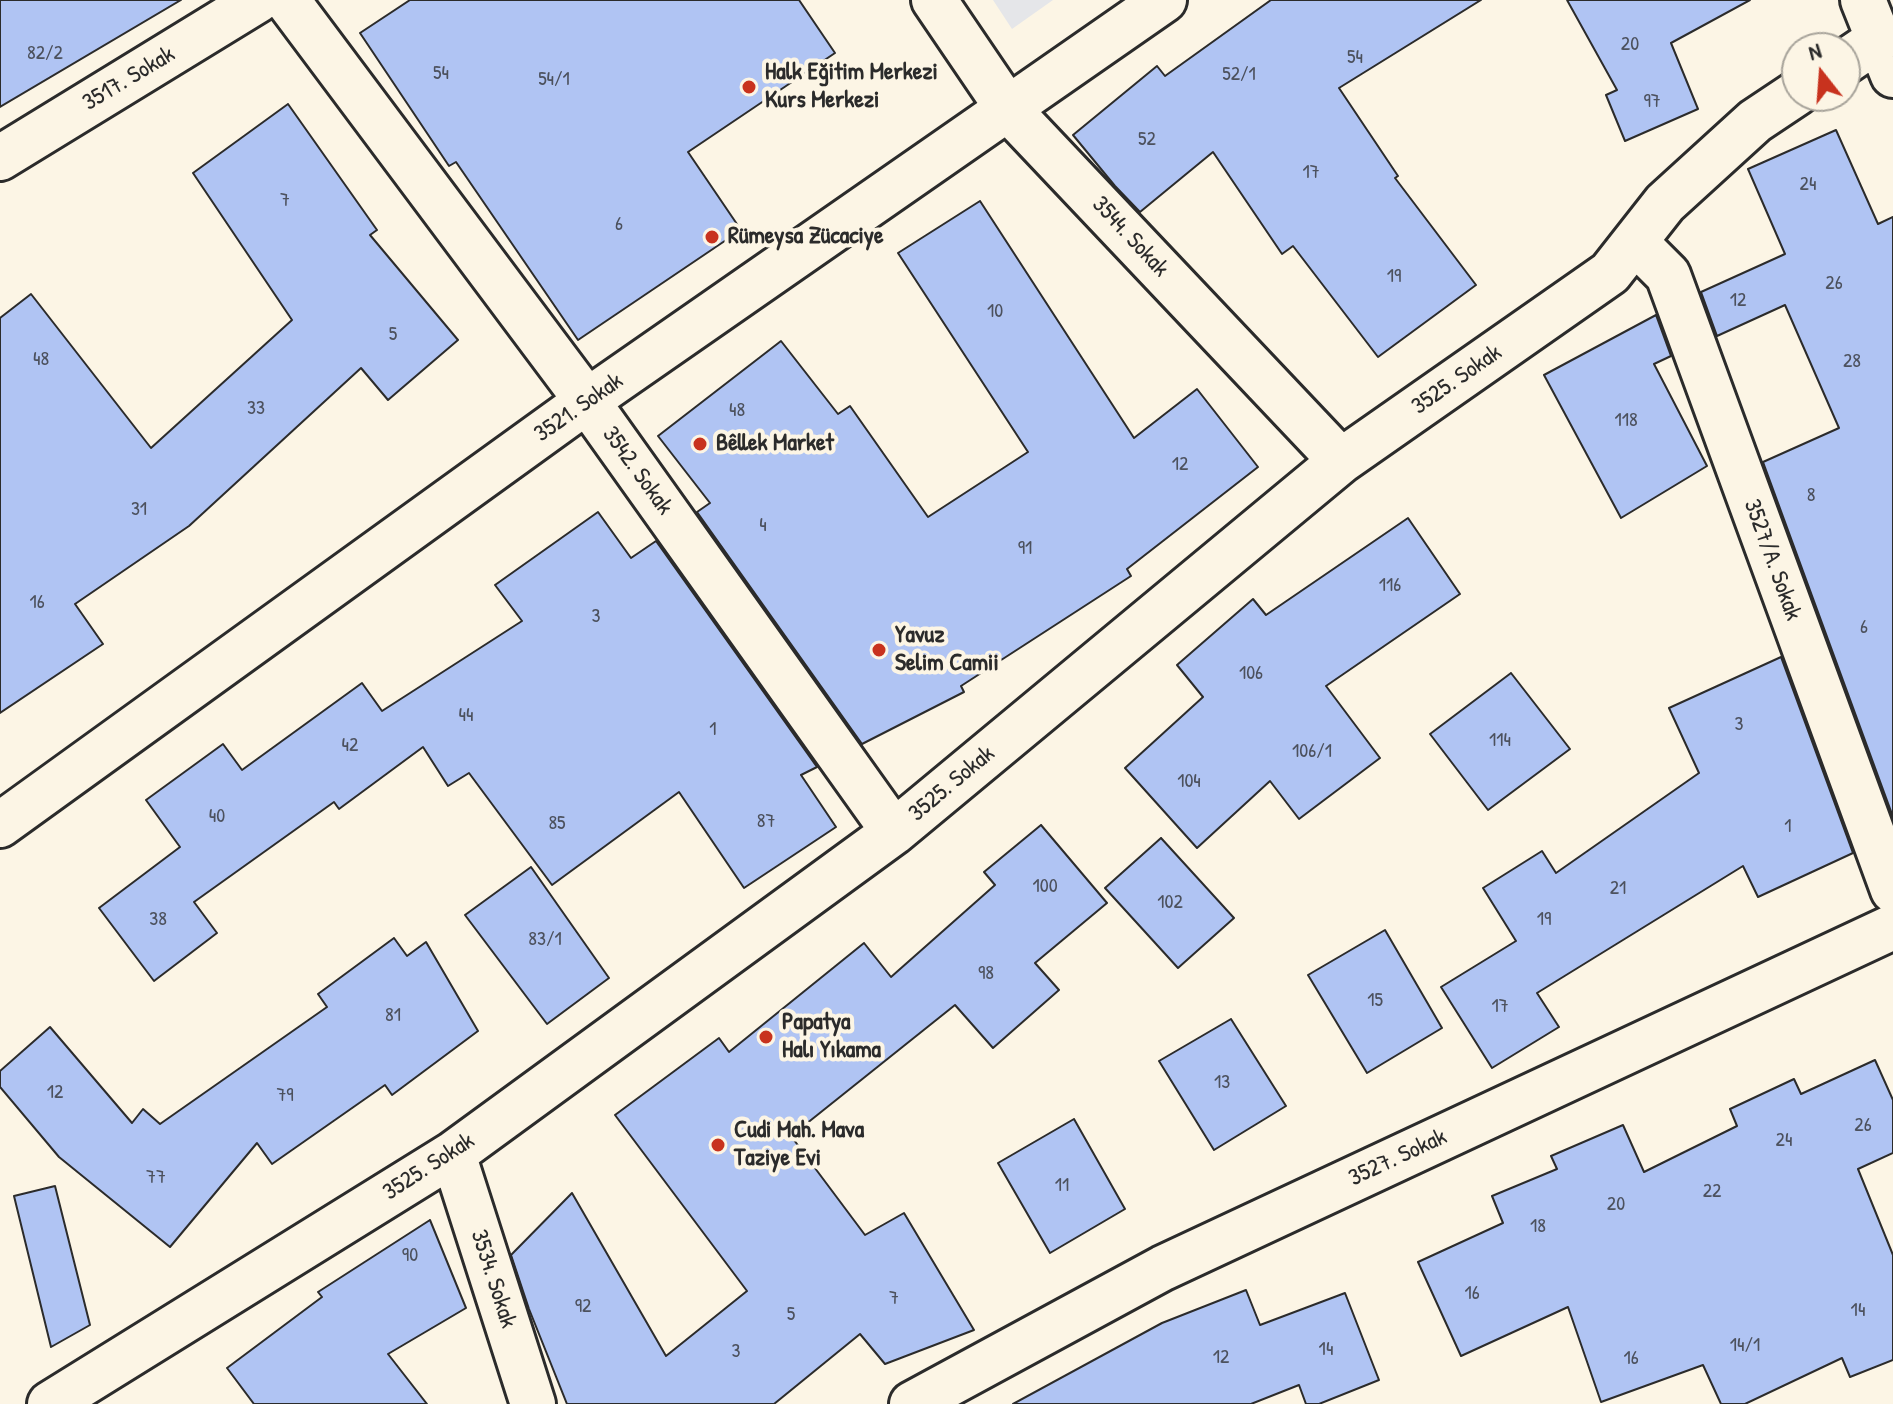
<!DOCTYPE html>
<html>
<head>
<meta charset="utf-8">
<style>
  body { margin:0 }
  #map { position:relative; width:1893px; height:1404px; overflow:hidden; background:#fcf5e5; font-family:"Patrick Hand",sans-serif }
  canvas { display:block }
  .north { position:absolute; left:1781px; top:32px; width:80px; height:80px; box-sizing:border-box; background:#fcf5e5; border:2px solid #a8a49b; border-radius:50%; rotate:343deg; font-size:22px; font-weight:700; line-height:32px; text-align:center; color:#2b2b2b }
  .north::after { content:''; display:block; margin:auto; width:28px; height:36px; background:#c8321e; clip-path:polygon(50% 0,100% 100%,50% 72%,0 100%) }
</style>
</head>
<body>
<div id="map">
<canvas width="1893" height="1404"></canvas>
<div class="north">N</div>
</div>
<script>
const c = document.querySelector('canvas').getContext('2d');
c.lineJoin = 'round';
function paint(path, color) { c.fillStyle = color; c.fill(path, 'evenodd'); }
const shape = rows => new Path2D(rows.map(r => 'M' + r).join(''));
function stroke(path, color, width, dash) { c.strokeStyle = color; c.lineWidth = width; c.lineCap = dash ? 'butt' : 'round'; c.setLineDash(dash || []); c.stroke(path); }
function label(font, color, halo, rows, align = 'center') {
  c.font = font + ' "Patrick Hand",sans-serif'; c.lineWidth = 8; c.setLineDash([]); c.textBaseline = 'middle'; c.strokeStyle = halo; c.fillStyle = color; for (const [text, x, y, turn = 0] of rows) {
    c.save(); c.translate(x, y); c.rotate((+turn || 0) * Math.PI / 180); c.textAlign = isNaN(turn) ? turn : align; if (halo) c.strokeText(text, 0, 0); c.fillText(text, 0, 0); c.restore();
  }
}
paint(shape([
  [993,0,1053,0,1012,29]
]), '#e5e6e9');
const building = shape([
  [0,0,181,0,0,107,0,0],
  [410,0,799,0,835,53,688,152,741,230,578,340,456,162,449,166,360,33,410,0],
  [1271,0,1481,0,1339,88,1398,176,1395,178,1476,285,1378,357,1293,246,1282,254,1213,152,1140,212,1115,186,1073,135,1157,66,1165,76,1271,0],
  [1567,0,1750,0,1671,43,1698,109,1625,141,1606,95,1617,90,1567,0],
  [288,104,377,230,370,235,458,340,388,400,361,368,189,526,75,604,103,644,0,713,0,318,31,294,151,448,292,320,193,173,288,104],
  [1836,130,1878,224,1893,217,1893,817,1763,462,1839,428,1785,305,1717,336,1701,292,1785,254,1748,169,1836,130],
  [980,201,1134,438,1197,389,1258,467,1127,569,1131,576,961,686,964,692,862,744,697,512,710,503,658,436,781,341,838,414,850,406,928,517,1028,452,898,253,980,201],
  [1656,315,1671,356,1654,364,1707,466,1621,518,1544,375,1656,315],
  [598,512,631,558,656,541,817,767,801,775,836,827,744,888,679,792,552,885,469,773,448,786,423,747,339,809,334,802,194,902,217,933,154,981,99,908,180,847,146,800,223,744,242,770,362,683,382,711,522,621,495,585,598,512],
  [1408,518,1460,594,1326,686,1380,758,1299,819,1270,781,1197,848,1125,768,1203,697,1177,665,1253,599,1266,615,1408,518],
  [1781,657,1853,853,1758,897,1743,866,1537,993,1559,1027,1492,1068,1441,987,1516,941,1483,888,1542,851,1556,873,1699,773,1669,708,1781,657],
  [1511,673,1570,749,1488,810,1430,734,1511,673],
  [1041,825,1107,903,1035,963,1059,990,993,1048,955,1005,791,1136,865,1235,904,1213,974,1330,885,1364,860,1334,774,1404,567,1404,529,1309,511,1255,572,1193,666,1356,747,1291,615,1115,719,1038,729,1052,864,943,891,977,995,885,984,872,1041,825],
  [1161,838,1234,918,1178,968,1105,888,1161,838],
  [531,867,609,978,547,1024,465,915,531,867],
  [1385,930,1442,1028,1367,1073,1308,975,1385,930],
  [394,938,407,956,426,942,478,1031,392,1095,385,1085,272,1164,257,1143,170,1247,59,1157,0,1087,0,1071,50,1027,132,1123,143,1109,160,1124,327,1007,318,994,394,938],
  [1231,1019,1286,1106,1214,1150,1159,1061,1231,1019],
  [1875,1060,1893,1100,1893,1153,1858,1169,1893,1255,1893,1360,1850,1377,1842,1358,1745,1404,1721,1404,1703,1365,1601,1402,1568,1307,1461,1356,1418,1262,1503,1223,1492,1196,1557,1169,1551,1156,1623,1125,1644,1172,1737,1126,1730,1109,1794,1079,1801,1094,1875,1060],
  [1074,1119,1125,1209,1050,1253,998,1163,1074,1119],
  [55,1186,90,1325,51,1347,14,1196,55,1186],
  [430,1220,466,1308,388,1354,427,1404,254,1404,227,1368,322,1297,318,1292,430,1220],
  [1246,1290,1260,1325,1345,1293,1379,1380,1319,1404,1306,1404,1299,1385,1251,1404,1013,1404,1162,1323,1246,1290]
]);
paint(building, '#b0c4f3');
stroke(building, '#2b2b2b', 2);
const street = shape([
  [287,0,587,401,894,832],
  [934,0,1008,109,1341,461],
  [1863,0,1893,75],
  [1845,62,1879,39],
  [0,158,258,0],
  [1635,242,1668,275,1893,890],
  [0,825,587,401,1164,0],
  [453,1154,533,1404],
  [50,1404,453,1154,894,832,1341,461,1610,273,1665,203,1755,121,1797,93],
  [912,1404,1163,1268,1893,927]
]);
stroke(street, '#2b2b2b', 50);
stroke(street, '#fcf5e5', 44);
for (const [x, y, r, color] of [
  [749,87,8,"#c8321e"],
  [712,237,8,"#c8321e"],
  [700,444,8,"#c8321e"],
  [879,650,8,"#c8321e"],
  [766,1037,8,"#c8321e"],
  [718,1145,8,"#c8321e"]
]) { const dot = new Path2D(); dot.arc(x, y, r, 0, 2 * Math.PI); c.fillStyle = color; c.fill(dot); stroke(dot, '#fcf5e5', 3); }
label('20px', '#4c515d', null, [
  ["20",1630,45],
  ["82/2",45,54],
  ["54",1355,58],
  ["54",441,74],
  ["52/1",1239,75],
  ["54/1",554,80],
  ["97",1652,102],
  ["52",1147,140],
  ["17",1311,173],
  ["24",1808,185],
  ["7",285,201],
  ["6",619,225],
  ["19",1394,277],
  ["26",1834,284],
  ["12",1738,301],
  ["10",995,312],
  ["5",393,335],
  ["48",41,360],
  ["28",1852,362],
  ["33",256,409],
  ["48",737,411],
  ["118",1626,421],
  ["12",1180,465],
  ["8",1811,496],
  ["31",139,510],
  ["4",763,526],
  ["91",1025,549],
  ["116",1390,586],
  ["16",37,603],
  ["3",596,617],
  ["6",1864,628],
  ["106",1251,674],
  ["44",466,716],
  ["3",1739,725],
  ["1",713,730],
  ["114",1500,741],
  ["42",350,746],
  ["106/1",1312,752],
  ["104",1189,782],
  ["40",217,817],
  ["87",766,822],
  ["85",557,824],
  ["1",1788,827],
  ["100",1045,887],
  ["21",1618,889],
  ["102",1170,903],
  ["38",158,920],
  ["19",1544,920],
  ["83/1",545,940],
  ["98",986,974],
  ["15",1375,1001],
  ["17",1500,1007],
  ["81",393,1016],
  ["13",1222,1083],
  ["12",55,1093],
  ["79",285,1096],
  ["26",1863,1126],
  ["24",1784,1141],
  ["77",156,1178],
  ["11",1062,1186],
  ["22",1712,1192],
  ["20",1616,1205],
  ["18",1538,1227],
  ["90",410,1256],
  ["16",1472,1294],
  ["7",894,1299],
  ["92",583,1307],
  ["14",1858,1311],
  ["5",791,1315],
  ["14/1",1745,1346],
  ["14",1326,1350],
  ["3",736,1352],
  ["12",1221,1358],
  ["16",1631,1359]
]);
label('bold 24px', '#2b2b2b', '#fcf5e5', [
  ["Halk Eğitim Merkezi",765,73],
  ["Kurs Merkezi",765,101],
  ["Rümeysa Zücaciye",728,237],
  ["Bêllek Market",716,444],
  ["Yavuz",895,636],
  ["Selim Camii",895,664],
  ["Papatya",782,1023],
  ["Halı Yıkama",782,1051],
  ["Cudi Mah. Mava",734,1131],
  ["Taziye Evi",734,1159]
], 'left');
label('24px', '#2b2b2b', '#fcf5e5', [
  ["3517. Sokak",129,79,-31],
  ["3544. Sokak",1130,237,47],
  ["3525. Sokak",1457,380,-35],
  ["3521. Sokak",579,408,-35],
  ["3542. Sokak",637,471,54],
  ["3527/A. Sokak",1772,560,70],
  ["3525. Sokak",952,784,-40],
  ["3527. Sokak",1398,1158,-25],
  ["3525. Sokak",429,1167,-33],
  ["3534. Sokak",493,1279,72]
]);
</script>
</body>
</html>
